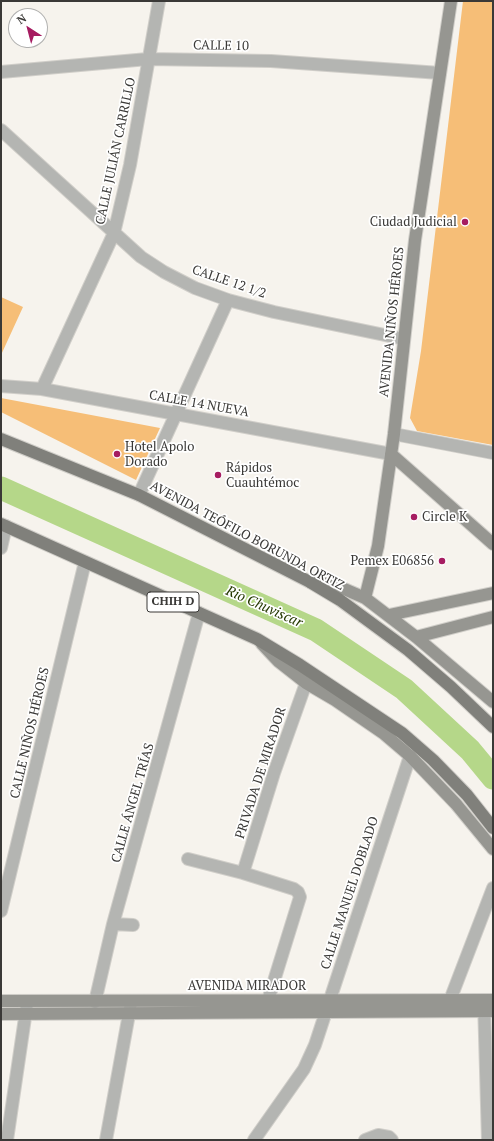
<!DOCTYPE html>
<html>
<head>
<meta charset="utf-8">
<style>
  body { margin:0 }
  #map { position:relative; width:494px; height:1141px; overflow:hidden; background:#f6f3ed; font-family:"PT Serif",serif }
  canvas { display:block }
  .frame { position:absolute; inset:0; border:2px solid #3a3937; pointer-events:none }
  .north { position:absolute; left:8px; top:8px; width:40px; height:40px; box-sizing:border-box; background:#fff; border:1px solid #b0b0af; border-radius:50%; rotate:324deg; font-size:11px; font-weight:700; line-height:16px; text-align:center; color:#3a3937 }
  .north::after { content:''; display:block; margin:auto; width:14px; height:18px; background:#a61c61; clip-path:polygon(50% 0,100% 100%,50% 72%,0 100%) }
</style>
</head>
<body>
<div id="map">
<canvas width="494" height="1141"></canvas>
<div class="frame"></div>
<div class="north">N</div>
</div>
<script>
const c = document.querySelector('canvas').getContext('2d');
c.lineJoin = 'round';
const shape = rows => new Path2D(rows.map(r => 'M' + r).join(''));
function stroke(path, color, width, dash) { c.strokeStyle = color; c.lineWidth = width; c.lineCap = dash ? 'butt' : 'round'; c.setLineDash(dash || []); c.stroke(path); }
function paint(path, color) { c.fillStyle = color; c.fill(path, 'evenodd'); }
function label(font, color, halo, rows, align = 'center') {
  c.font = font + ' "PT Serif",serif'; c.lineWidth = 3.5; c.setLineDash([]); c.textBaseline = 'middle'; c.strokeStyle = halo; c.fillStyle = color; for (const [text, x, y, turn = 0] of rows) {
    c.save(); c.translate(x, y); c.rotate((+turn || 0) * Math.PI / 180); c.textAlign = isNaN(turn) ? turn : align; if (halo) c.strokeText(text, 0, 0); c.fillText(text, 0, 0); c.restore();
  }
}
stroke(shape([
  [1,488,316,630,404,689,470,750,493,778]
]), '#b5d789', 23);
paint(shape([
  [463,1,493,1,493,445,417,431,410,418,421,351],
  [1,297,23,307,1,355],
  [1,398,160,428,136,480,1,412]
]), '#f6be77');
const street = shape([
  [1,72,148,59,271,61,440,73],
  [1,130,141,257,164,272,195,288,228,300,274,312,404,339],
  [1,386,42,389,391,454],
  [42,389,114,233,130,165,159,1],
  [394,434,493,453],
  [139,495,228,300],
  [1,548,6,526],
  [188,859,243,873,294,889,298,892,300,897,265,1010],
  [243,873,274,773,306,683],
  [1,911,85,562],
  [113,924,133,925],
  [484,1001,488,1140],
  [95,1002,113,924,199,613],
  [447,1008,493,888],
  [7,1140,27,1004],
  [106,1140,131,1003],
  [254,1140,304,1069,315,1045,410,756],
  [365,1140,378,1135,389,1137,392,1140]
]);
const secondary = shape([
  [391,454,493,544],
  [310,582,335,585,365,598,416,637,493,702],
  [365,598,378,546,394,434,415,240,451,1],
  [389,615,493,593],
  [416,637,493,617],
  [262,644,278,661,306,683,335,700,383,733,410,756,456,804,493,849],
  [1,1001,493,1000],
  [1,1014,493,1011]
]);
const primary = shape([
  [1,439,139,495,310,582,340,600,408,650,451,687,493,727],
  [1,524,257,639,300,665,402,733,433,760,467,795,493,828]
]);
stroke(street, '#d0cec9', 14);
stroke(secondary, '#d0cec9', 14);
stroke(primary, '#d0cec9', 14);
stroke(street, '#b4b5b2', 12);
stroke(secondary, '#969691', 12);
stroke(primary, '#80807b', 12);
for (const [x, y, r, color] of [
  [465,222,4,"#a61c61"],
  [117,454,4,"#a61c61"],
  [218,475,4,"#a61c61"],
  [414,517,4,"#a61c61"],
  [442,561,4,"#a61c61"]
]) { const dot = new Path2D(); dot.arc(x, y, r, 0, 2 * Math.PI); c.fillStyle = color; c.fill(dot); stroke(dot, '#fff', 1.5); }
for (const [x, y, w] of [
  [173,602,52]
]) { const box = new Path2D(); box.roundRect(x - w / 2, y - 10, w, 20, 3); c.fillStyle = '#fff'; c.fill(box); stroke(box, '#3a3937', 1); }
label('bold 12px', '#3a3937', null, [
  ["CHIH D",173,602]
]);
label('13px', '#3a3937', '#fff', [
  ["CALLE 10",221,46,1],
  ["CALLE JULIÁN CARRILLO",116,151,-78],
  ["CALLE 12 1/2",229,282,19],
  ["AVENIDA NIÑOS HÉROES",392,322,-84],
  ["CALLE 14 NUEVA",199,404,10],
  ["AVENIDA TEÓFILO BORUNDA ORTIZ",247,536,28],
  ["CALLE NIÑOS HÉROES",30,733,-77],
  ["PRIVADA DE MIRADOR",261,773,-72],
  ["CALLE ÁNGEL TRÍAS",133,803,-74],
  ["CALLE MANUEL DOBLADO",350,893,-72],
  ["AVENIDA MIRADOR",247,986]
]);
label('13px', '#3a3937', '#fff', [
  ["Ciudad Judicial",457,222,"right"],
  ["Hotel Apolo",125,447],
  ["Dorado",125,462],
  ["Rápidos",226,468],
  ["Cuauhtémoc",226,483],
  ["Circle K",422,517],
  ["Pemex E06856",434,561,"right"]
], 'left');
label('italic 14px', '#243800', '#fff', [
  ["Rio Chuviscar",264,607,24]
]);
</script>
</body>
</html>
